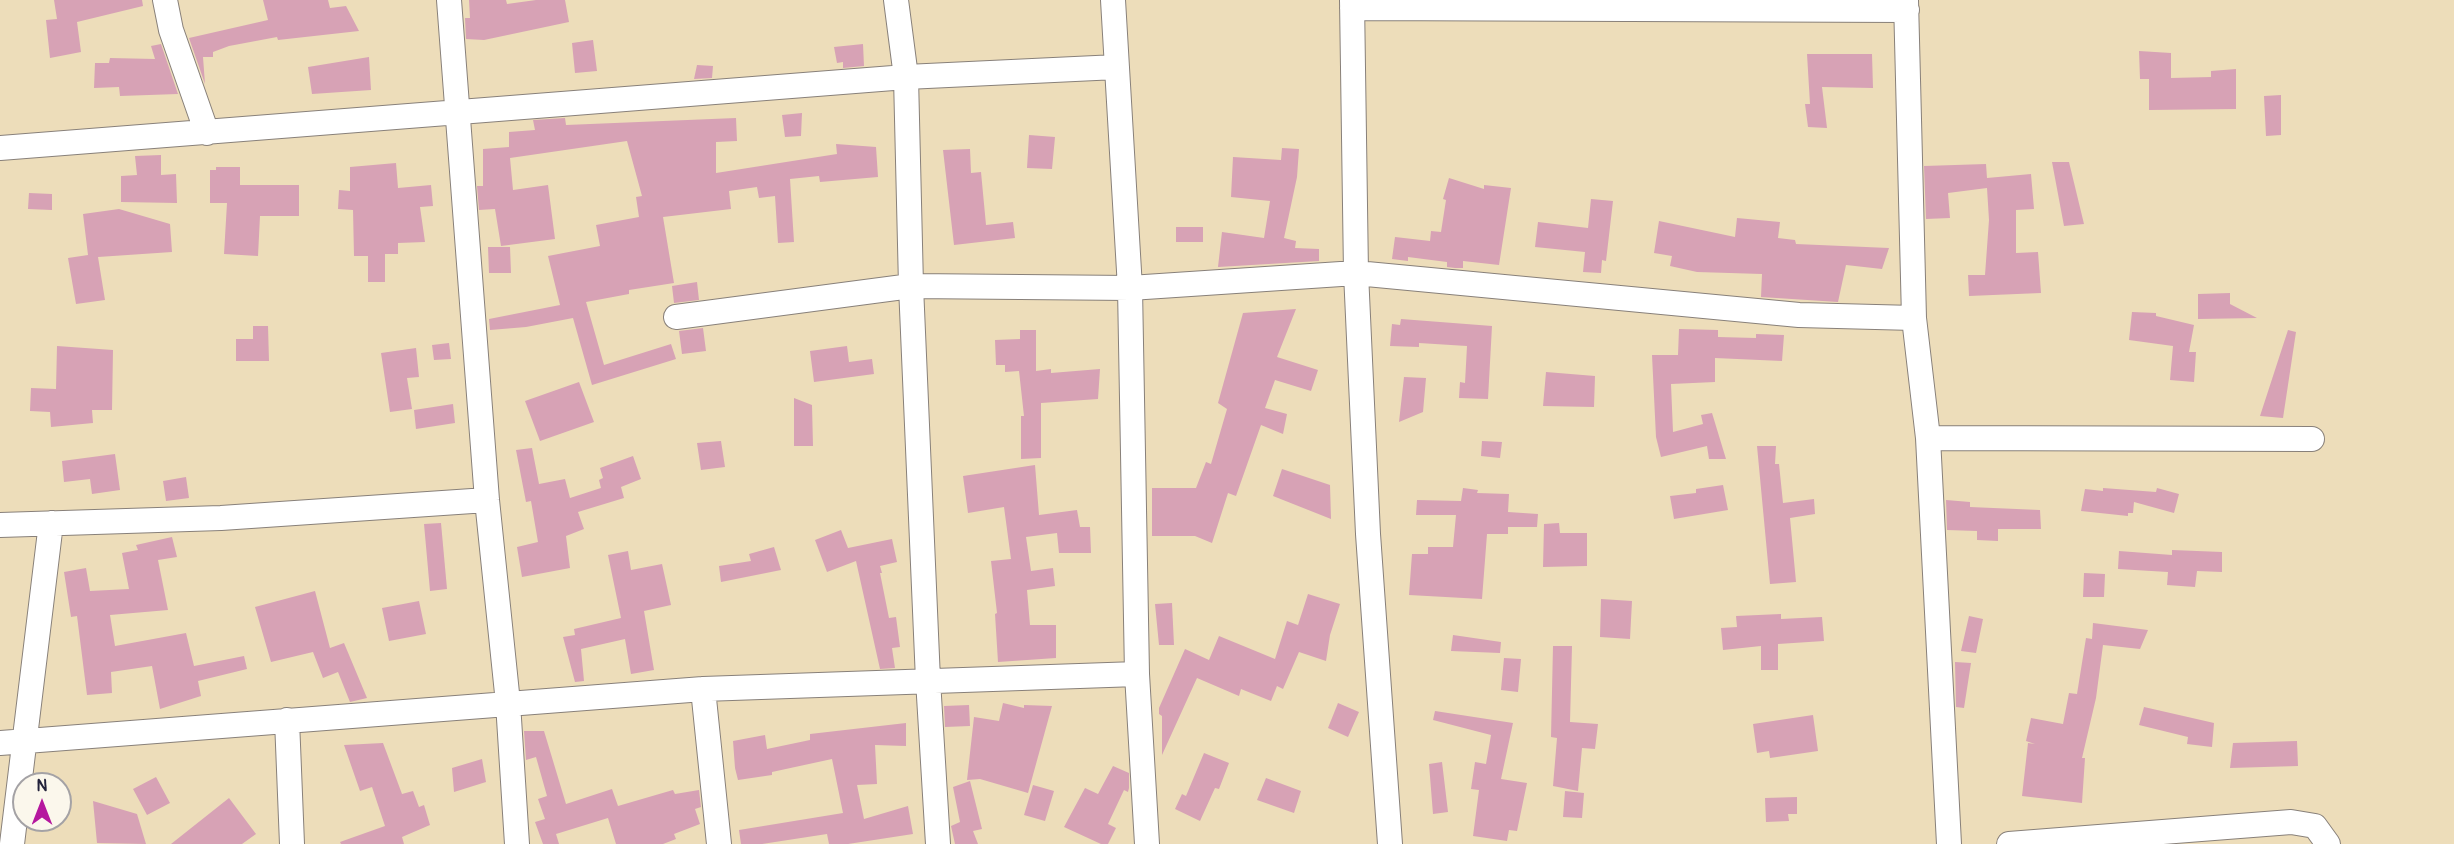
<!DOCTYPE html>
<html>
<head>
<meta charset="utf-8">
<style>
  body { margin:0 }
  #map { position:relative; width:2454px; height:844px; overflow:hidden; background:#edddba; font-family:Pangolin,sans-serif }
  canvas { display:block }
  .north { position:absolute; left:12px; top:772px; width:60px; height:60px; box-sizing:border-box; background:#fbf7ec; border:2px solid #a4a2a5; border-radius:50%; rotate:0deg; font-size:16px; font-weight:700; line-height:24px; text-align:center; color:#22223b }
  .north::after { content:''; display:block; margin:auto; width:21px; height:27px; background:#b5179e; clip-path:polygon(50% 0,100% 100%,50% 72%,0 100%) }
</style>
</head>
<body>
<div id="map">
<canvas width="2454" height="844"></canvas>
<div class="north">N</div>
</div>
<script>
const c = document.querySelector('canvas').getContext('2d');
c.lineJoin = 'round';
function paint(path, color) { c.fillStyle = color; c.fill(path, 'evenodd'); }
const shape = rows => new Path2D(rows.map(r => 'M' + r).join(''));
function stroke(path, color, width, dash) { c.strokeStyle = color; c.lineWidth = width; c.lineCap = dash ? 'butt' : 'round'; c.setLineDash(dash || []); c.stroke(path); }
paint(shape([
  [54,0,142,0,143,6,77,22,81,52,50,58,46,20,57,19],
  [263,0,328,0,330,8,346,6,359,31,278,40,277,37,229,46,213,52,213,57,203,57,205,84,189,38,268,20],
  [469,0,506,0,507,4,536,0,565,0,569,22,484,40,466,39,465,18,470,18],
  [593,40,597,71,575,73,572,43],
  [161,44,178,94,120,96,119,87,94,88,95,63,109,63,110,58,155,59,151,46],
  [863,44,864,66,843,68,843,62,837,63,834,47],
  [2139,51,2171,53,2171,78,2211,77,2211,71,2236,69,2236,109,2149,110,2149,79,2140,79],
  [1807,54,1872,54,1873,88,1822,87,1827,128,1808,127,1805,104,1810,104],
  [369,57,371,90,312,94,308,67],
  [697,65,713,66,712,78,694,79],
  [2281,95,2281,135,2266,136,2264,96],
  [802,113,801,136,785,137,782,115],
  [565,118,566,125,736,118,737,141,716,142,716,173,837,154,836,144,876,147,878,177,820,182,819,176,790,179,794,242,778,243,775,196,759,198,757,187,729,191,731,209,663,217,674,283,629,290,629,294,586,302,604,365,671,344,676,359,592,385,573,318,526,327,490,330,489,319,560,305,548,256,600,246,596,225,639,217,636,197,642,196,627,141,510,158,513,190,548,185,555,239,501,246,495,209,479,210,477,186,483,186,483,149,509,147,509,154,509,132,535,130,533,120],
  [1029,135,1055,137,1052,169,1027,168],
  [1282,148,1299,149,1297,177,1284,238,1296,241,1295,248,1319,249,1319,261,1218,267,1222,232,1264,238,1270,201,1231,197,1233,157,1281,160],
  [970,149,971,173,981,172,986,225,1013,222,1015,238,954,245,943,150],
  [161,155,161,175,176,174,177,203,121,202,121,176,137,175,135,156],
  [2052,162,2069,162,2084,224,2064,226],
  [396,163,398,188,431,185,433,206,420,207,425,242,398,243,398,254,385,254,385,282,368,282,368,256,354,256,353,210,338,209,339,190,350,191,350,167],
  [1986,164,1987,178,2031,174,2034,209,2016,210,2016,253,2038,252,2041,293,1969,296,1968,275,1985,275,1989,220,1987,188,1948,193,1950,218,1926,219,1924,166],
  [216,167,240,167,240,185,299,185,299,216,260,216,258,256,224,254,227,203,210,203,210,170,216,170],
  [1449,178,1484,189,1484,185,1511,188,1499,265,1463,261,1463,268,1455,268,1447,267,1447,262,1408,257,1408,261,1392,259,1395,237,1430,241,1431,231,1441,232,1446,200,1443,199],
  [29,193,52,194,52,210,28,209],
  [1591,199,1613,201,1606,261,1602,260,1601,273,1583,272,1585,252,1535,247,1538,222,1588,228],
  [119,209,170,224,172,252,98,257,105,300,76,304,68,258,88,255,83,214],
  [1737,218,1780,222,1778,238,1795,240,1796,244,1889,248,1882,269,1846,265,1838,302,1761,297,1762,274,1697,272,1670,266,1672,256,1654,253,1659,221,1735,237],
  [1176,227,1203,227,1203,242,1176,242],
  [488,247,510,247,511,273,489,273],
  [697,282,699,300,674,303,672,286],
  [2230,293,2230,304,2257,318,2198,319,2198,294],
  [1296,309,1277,357,1318,370,1311,391,1275,380,1265,408,1287,414,1283,434,1261,425,1236,496,1228,493,1212,543,1195,536,1152,536,1152,488,1196,488,1206,462,1211,464,1227,409,1218,403,1243,313],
  [2132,312,2156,313,2156,316,2194,325,2189,352,2196,352,2194,382,2170,380,2173,346,2129,340],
  [1401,319,1492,326,1488,399,1459,398,1460,382,1465,383,1467,346,1419,343,1419,347,1390,346,1392,324,1400,325],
  [253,326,268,326,269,361,236,361,236,339,253,339],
  [703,328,706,351,682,354,679,331],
  [1679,329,1718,330,1718,337,1756,338,1756,334,1784,335,1782,361,1715,358,1715,382,1671,384,1673,432,1703,424,1701,415,1712,413,1726,459,1709,459,1707,446,1661,457,1656,437,1652,355,1678,355],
  [1020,330,1036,330,1036,371,1051,369,1051,373,1100,369,1098,399,1041,403,1041,458,1021,459,1021,416,1024,416,1019,371,1005,372,1005,365,996,365,995,340,1020,339],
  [2288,330,2296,332,2283,418,2260,416],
  [449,343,451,359,434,360,432,345],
  [57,346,113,350,112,410,92,410,93,423,51,427,50,412,30,411,31,388,56,389],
  [847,346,849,362,872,359,874,374,814,382,810,351],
  [416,348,419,377,407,378,412,409,390,412,381,353],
  [1546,372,1595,376,1594,407,1543,406],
  [1404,377,1426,378,1423,412,1399,422],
  [579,382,594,422,540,441,525,401],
  [794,398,812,405,813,446,794,446],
  [453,404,455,423,416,429,414,410],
  [721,441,725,467,701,470,697,443],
  [1482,441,1502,442,1500,458,1481,456],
  [1757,446,1776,446,1775,464,1779,464,1783,503,1814,499,1815,514,1790,518,1796,582,1770,584],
  [532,448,539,484,565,479,570,498,601,488,599,480,603,478,600,468,633,456,641,479,621,487,624,498,578,512,584,529,566,536,570,568,522,577,517,547,538,542,531,501,526,502,516,450],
  [115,454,120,490,92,494,90,479,64,482,62,461],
  [1035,465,1039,515,1077,510,1080,527,1090,527,1091,553,1059,553,1057,533,1026,537,1031,571,1053,568,1055,586,1027,590,1030,625,1056,625,1056,658,998,662,995,614,997,613,991,561,1011,559,1004,507,968,513,963,476],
  [1282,469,1330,485,1331,519,1273,496],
  [186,477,189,498,166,501,163,481],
  [1723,485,1728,510,1674,519,1670,496,1696,493,1696,489],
  [1463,488,1478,490,1477,493,1509,494,1508,512,1538,514,1537,527,1508,527,1508,534,1487,534,1482,599,1409,595,1412,554,1428,554,1428,547,1453,547,1456,515,1416,515,1417,500,1461,501],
  [2103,488,2156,492,2157,488,2179,494,2174,513,2134,502,2133,513,2128,513,2128,516,2081,511,2085,489,2103,491],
  [1946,500,1970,502,1970,507,2040,510,2041,529,1998,529,1998,541,1977,540,1977,531,1947,530],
  [441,523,447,589,430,591,424,524],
  [1559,523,1560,533,1587,533,1587,566,1543,567,1544,524],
  [841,530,848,548,892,539,897,562,880,566,882,573,880,573,889,618,896,617,900,647,892,648,895,668,880,669,856,561,827,572,815,540],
  [172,537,177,557,158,560,168,610,110,615,115,646,186,633,194,666,244,656,247,669,198,681,201,696,160,709,152,666,111,672,112,693,87,695,77,616,71,617,64,572,86,568,90,591,129,589,122,553,138,550,136,545],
  [774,547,781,570,721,582,719,566,751,561,749,554],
  [2172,550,2222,552,2222,572,2197,571,2195,587,2167,585,2168,572,2118,569,2119,551,2172,555],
  [628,551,631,570,662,564,671,605,644,611,654,670,631,674,625,639,581,649,584,681,575,682,563,637,575,635,574,629,621,618,608,555],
  [2084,573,2105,574,2104,597,2083,597],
  [315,591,330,648,344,643,367,698,350,702,338,672,323,678,313,652,271,662,255,607],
  [1308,594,1340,604,1330,635,1326,661,1299,652,1283,689,1277,686,1271,701,1241,689,1239,696,1197,678,1162,755,1162,716,1159,714,1159,708,1185,649,1209,660,1219,636,1275,659,1287,621,1298,625],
  [1601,599,1632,601,1630,639,1600,637],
  [419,601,426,634,389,641,382,608],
  [1172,603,1174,645,1159,645,1155,604],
  [1781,614,1781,619,1822,617,1824,641,1778,644,1778,670,1761,670,1761,646,1723,650,1721,628,1737,627,1736,616],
  [1969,616,1983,619,1976,653,1961,651],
  [2093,623,2148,630,2140,649,2103,645,2096,698,2082,758,2085,758,2082,803,2022,796,2028,743,2035,744,2026,741,2031,718,2063,724,2069,693,2077,694,2086,638,2092,639],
  [1453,635,1501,642,1500,653,1451,651],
  [1553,646,1572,646,1570,722,1598,724,1595,749,1582,748,1578,791,1553,786,1557,738,1551,737],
  [1504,658,1521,659,1518,692,1501,690],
  [1955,662,1971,663,1964,708,1956,707],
  [1003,703,1024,708,1024,705,1052,706,1028,793,980,779,967,780,974,717,999,721],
  [1338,703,1359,712,1348,737,1328,728],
  [969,705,970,726,945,727,944,706],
  [2144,707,2214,723,2212,747,2187,744,2188,737,2139,725],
  [1435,711,1513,723,1501,779,1527,783,1517,831,1509,830,1507,841,1473,836,1479,790,1471,789,1475,762,1486,764,1491,735,1433,720],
  [1813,715,1818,751,1770,758,1769,751,1757,753,1753,724],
  [906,723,906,746,875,745,877,784,857,785,864,819,908,806,913,834,848,844,829,844,827,834,762,844,741,844,739,830,843,813,832,759,772,772,772,775,738,780,735,768,733,741,765,735,767,749,810,740,810,734],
  [524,731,544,731,566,804,612,789,618,806,673,790,675,794,699,790,701,807,695,809,700,824,674,834,676,839,663,844,616,844,608,818,556,834,559,844,543,844,535,822,545,819,538,799,547,796,536,757,526,760],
  [2297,741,2298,766,2230,768,2233,743],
  [383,743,402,794,413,791,419,807,424,805,430,825,402,837,404,844,341,844,340,842,385,826,372,787,360,791,344,745],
  [1204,753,1229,763,1219,789,1215,788,1200,821,1175,809,1182,794,1186,796],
  [482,759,486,782,454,792,452,768],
  [1442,762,1448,812,1433,814,1429,764],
  [1113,766,1129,773,1129,788,1128,792,1124,790,1108,824,1116,828,1108,844,1101,844,1064,827,1085,788,1098,794],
  [156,777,170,803,147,815,133,789],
  [1266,778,1301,791,1294,813,1257,800],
  [970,781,982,829,973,831,978,844,955,844,951,826,960,822,953,787],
  [1033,785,1054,791,1045,821,1024,815],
  [1565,791,1584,793,1582,818,1563,817],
  [1797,797,1797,814,1788,814,1789,821,1766,822,1765,798],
  [229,798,256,834,242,844,171,844],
  [93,801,137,814,146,844,97,843]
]), '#d7a2b5');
const street = shape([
  [165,0,171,30,207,133],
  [449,0,487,500,508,703,517,844],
  [896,0,906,77,911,286,928,680,938,844],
  [1113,0,1130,288,1137,674,1147,844],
  [1352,0,1356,273,1368,534,1390,844],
  [1906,0,1914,318,1928,438,1949,844],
  [1352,8,1907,10],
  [0,148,906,77,1117,67],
  [676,317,911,286,1130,288,1356,273,1799,315,1914,318],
  [1928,438,2312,439],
  [0,525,221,518,487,500],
  [703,689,719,844],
  [287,720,292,844],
  [0,743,703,689,1137,674],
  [12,844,51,523],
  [2009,844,2291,822,2315,826,2328,844]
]);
stroke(street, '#88807a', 26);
stroke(street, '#fff', 24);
</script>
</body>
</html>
